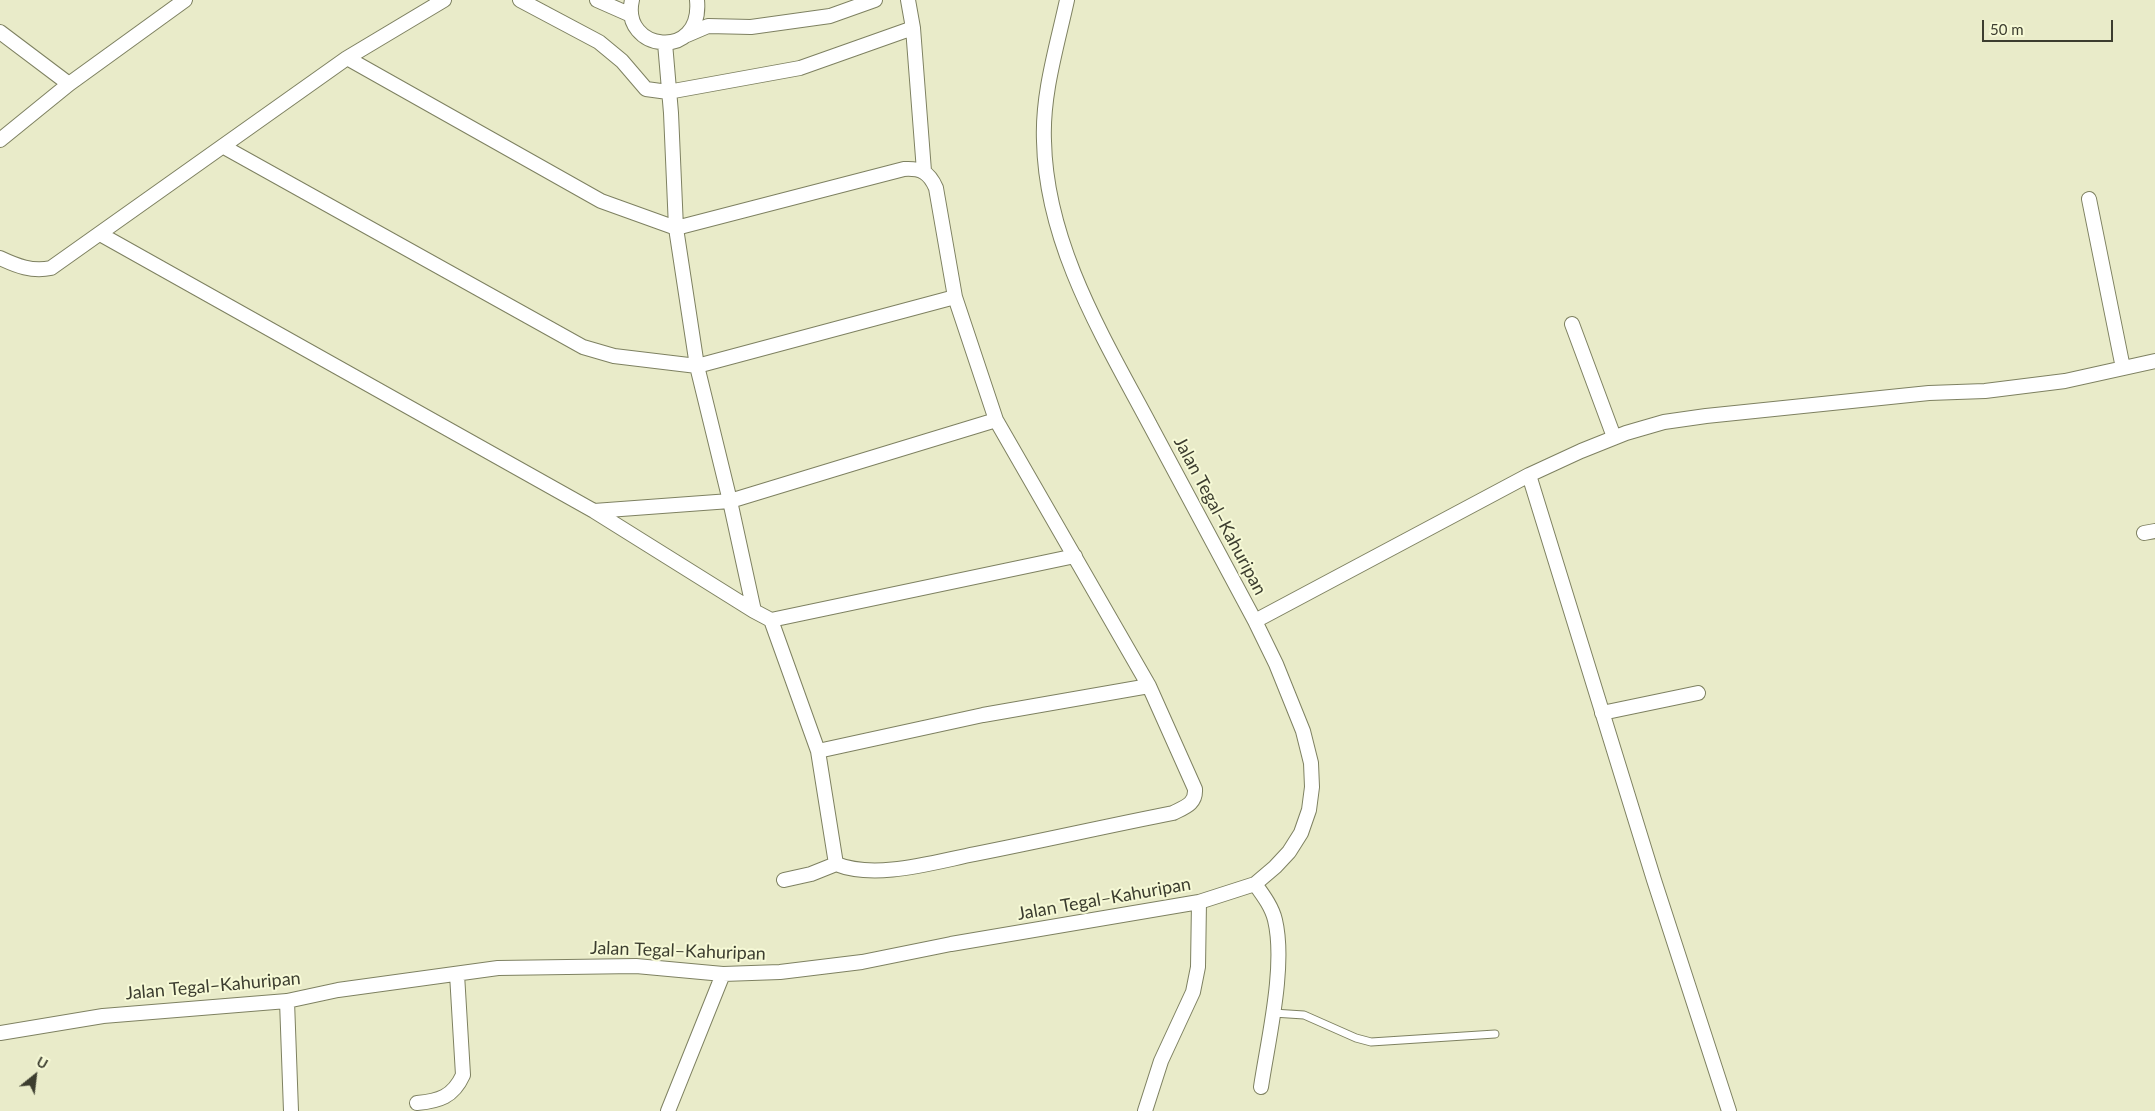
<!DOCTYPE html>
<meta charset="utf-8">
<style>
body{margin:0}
#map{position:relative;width:2155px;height:1111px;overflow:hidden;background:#e9ebc9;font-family:Lato,sans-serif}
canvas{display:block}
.north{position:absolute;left:10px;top:1051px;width:50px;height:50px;-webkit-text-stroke:4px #f6f9d6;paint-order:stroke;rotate:29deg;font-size:14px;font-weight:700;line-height:20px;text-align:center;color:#3c3d2f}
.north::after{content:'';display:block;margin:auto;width:18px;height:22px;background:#3c3d2f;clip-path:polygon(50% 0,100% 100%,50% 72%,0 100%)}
.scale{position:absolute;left:1982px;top:20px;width:131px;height:22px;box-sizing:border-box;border:2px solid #3c3d2f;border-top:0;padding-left:6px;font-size:15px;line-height:18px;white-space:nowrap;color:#3c3d2f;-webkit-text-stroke:4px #f6f9d6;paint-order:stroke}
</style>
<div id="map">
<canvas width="2155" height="1111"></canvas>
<div class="north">U</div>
<div class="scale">50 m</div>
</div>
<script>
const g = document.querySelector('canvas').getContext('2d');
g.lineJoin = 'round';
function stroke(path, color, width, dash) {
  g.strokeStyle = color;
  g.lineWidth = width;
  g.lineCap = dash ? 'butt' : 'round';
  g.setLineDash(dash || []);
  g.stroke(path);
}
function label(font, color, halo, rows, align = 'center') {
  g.font = font + ' Lato,sans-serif';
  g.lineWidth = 4;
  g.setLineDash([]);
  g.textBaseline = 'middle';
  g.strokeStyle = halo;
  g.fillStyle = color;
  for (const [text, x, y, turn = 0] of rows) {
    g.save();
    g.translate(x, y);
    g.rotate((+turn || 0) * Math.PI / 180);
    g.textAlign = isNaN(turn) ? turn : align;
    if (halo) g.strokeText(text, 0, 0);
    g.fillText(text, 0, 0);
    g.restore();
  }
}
const service = new Path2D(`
 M1273,1013l31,2 52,23 15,4 124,-8`);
const minor = new Path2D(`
 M520,0l79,42 23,19 24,28 22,3 132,-24 113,-40
 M597,0l34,15
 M632,0c-12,51 71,62 65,0
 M908,0l5,28 11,143
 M0,32l69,52
 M687,35l21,-9 43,1 79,-11 45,-16
 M347,58l254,143 75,27 228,-59c17,-1 25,3 32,19l19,109 41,123 153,266 46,103c1,15 -10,18 -22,24 -66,13 -132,28 -198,41 -41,8 -99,26 -139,10l-18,-113 -47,-131 -17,-9 -24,-110 -33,-135 -21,-138 -5,-115 -6,-70
 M0,140l69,-56 116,-84
 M224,147l359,200 31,9 83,10 258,-69
 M2089,199l34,169
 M100,234l494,277 160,100
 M0,258c17,8 32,14 51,10l296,-210 97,-58
 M1572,324l42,113
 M1529,475l125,405 75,231
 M594,511l136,-10 266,-81
 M2144,533l11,-2
 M771,620l304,-64
 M1255,621l274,-146 52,-24 45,-18 38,-11 42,-6 223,-23 56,-2 80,-10 90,-20
 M1602,713l96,-20
 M818,751l165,-36 166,-29
 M784,880l27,-6 25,-10
 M1255,884c8,11 17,23 20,36 11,46 -7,120 -14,167
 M287,1001l4,110
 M0,1033l103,-17 184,-15 51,-11 160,-22 138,-2 87,8 57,-2 82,-10 89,-18 248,-42 56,-18 20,-17 14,-15 12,-19 8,-23 3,-23 -1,-24 -8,-32 -27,-67 -21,-43c-35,-66 -70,-131 -105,-196 -47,-88 -104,-181 -106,-284 -2,-47 13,-95 23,-141
 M417,1103c22,-2 36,-6 46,-28l-6,-101
 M668,1111l55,-137
 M1145,1111l16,-50 32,-69 5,-25 1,-65`);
stroke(service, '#7e8161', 9);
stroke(minor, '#7e8161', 16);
stroke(service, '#fff', 7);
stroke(minor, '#fff', 14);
label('18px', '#3c3d2f', '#f6f9d6', [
 ["Jalan Tegal–Kahuripan",1220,516,62],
 ["Jalan Tegal–Kahuripan",1104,899,-10],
 ["Jalan Tegal–Kahuripan",678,951,2],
 ["Jalan Tegal–Kahuripan",213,986,-5]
]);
</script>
